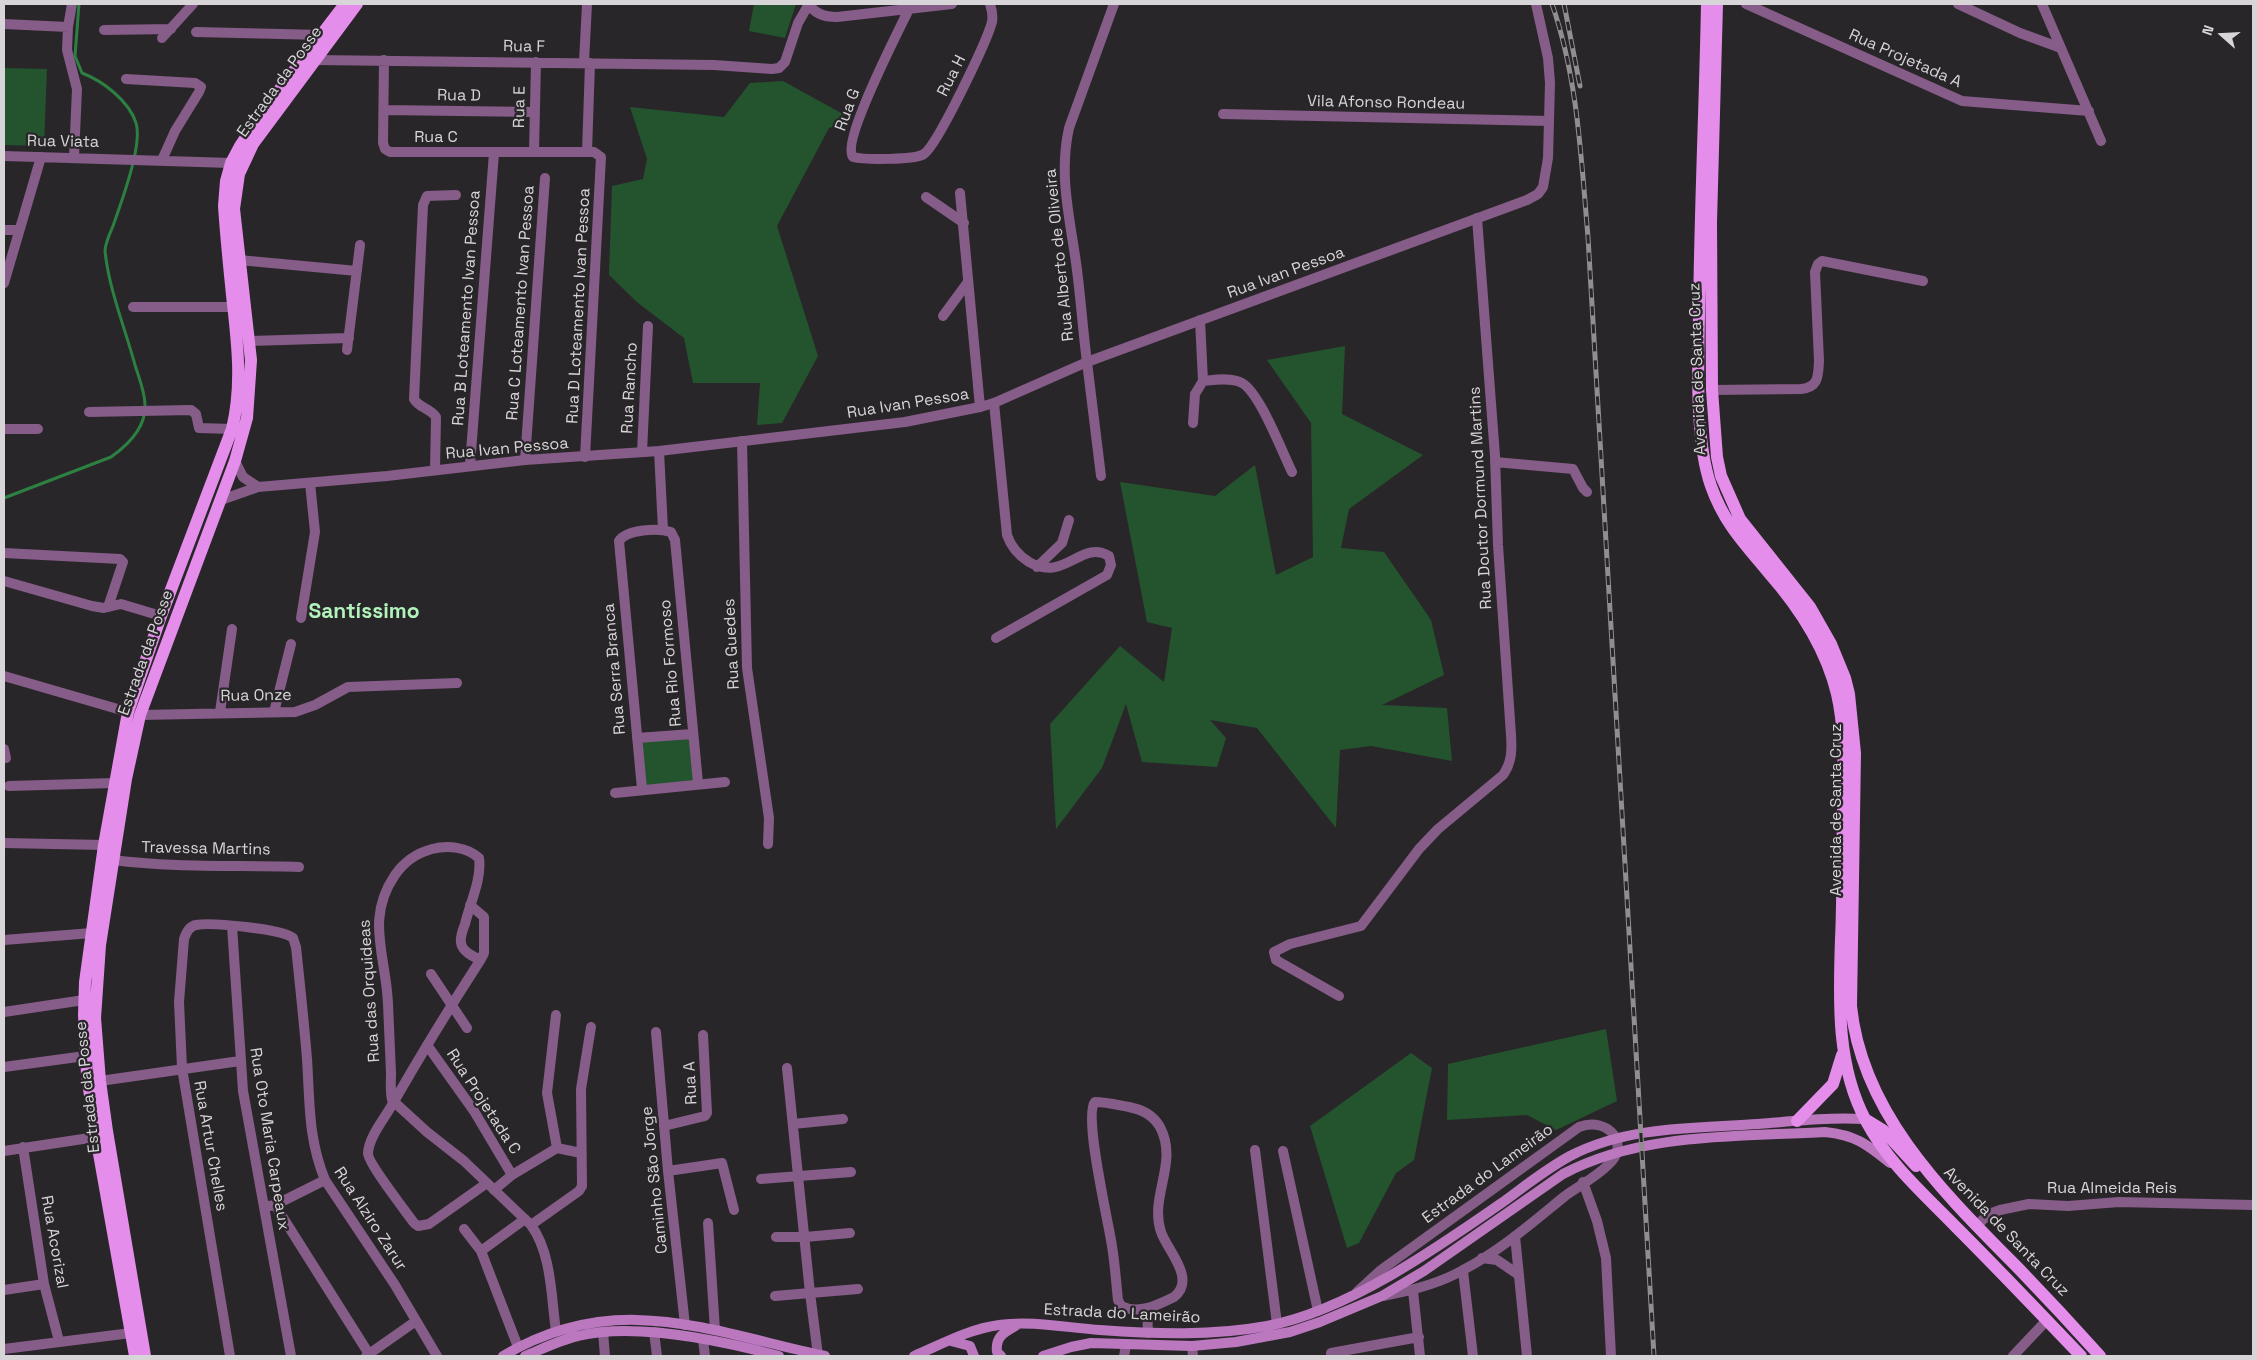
<!DOCTYPE html>
<meta charset="utf-8">
<style>
body{margin:0}
#map{position:relative;width:2257px;height:1360px;overflow:hidden;background:#292629;font-family:"Space Grotesk",sans-serif}
canvas{display:block}
.frame{position:absolute;inset:0;border:5px solid #d7d5d7;pointer-events:none}
.north{position:absolute;left:2197px;top:10px;width:50px;height:50px;-webkit-text-stroke:4px #292629;paint-order:stroke;rotate:289deg;font-size:14px;font-weight:700;line-height:20px;text-align:center;color:#d7d5d7}
.north::after{content:'';display:block;margin:auto;width:18px;height:22px;background:#d7d5d7;clip-path:polygon(50% 0,100% 100%,50% 72%,0 100%)}
</style>
<div id="map">
<canvas width="2257" height="1360"></canvas>
<div class="frame"></div>
<div class="north">N</div>
</div>
<script>
const g = document.querySelector('canvas').getContext('2d');
g.lineJoin = 'round';
function fill(path, color) {
  g.fillStyle = color;
  g.fill(path, 'evenodd');
}
function stroke(path, color, width, dash) {
  g.strokeStyle = color;
  g.lineWidth = width;
  g.lineCap = dash ? 'butt' : 'round';
  g.setLineDash(dash || []);
  g.stroke(path);
}
function label(font, color, halo, rows, align = 'center') {
  g.font = font + ' "Space Grotesk",sans-serif';
  g.lineWidth = 4.5;
  g.setLineDash([]);
  g.textBaseline = 'middle';
  g.strokeStyle = halo;
  g.fillStyle = color;
  for (const [text, x, y, turn = 0] of rows) {
    g.save();
    g.translate(x, y);
    g.rotate((+turn || 0) * Math.PI / 180);
    g.textAlign = isNaN(turn) ? turn : align;
    if (halo) g.strokeText(text, 0, 0);
    g.fillText(text, 0, 0);
    g.restore();
  }
}
fill(new Path2D(`
 M754,4h42l-11,34 -36,-7z
 M4,68l43,1 -3,77 -40,-1z
 M783,81l60,33 -1,10 -13,4 -52,98 41,130 -36,67 -25,2 3,-42h-67l-9,-45 -46,-35 -29,-28 3,-89 31,-7 4,-20 -17,-52 94,10 26,-34z
 M1345,346l-3,68 81,41 -74,54 -8,39 43,4 47,68 13,55 -62,30 65,3 5,53 -81,-15 -31,4 -4,78 -79,-100 -47,-8 16,18 -9,29 -75,-5 -16,-58 -24,64 -46,61 -6,-105 70,-78 44,36 8,-54 -25,-6 -27,-140 95,14 40,-31 21,110 37,-18 -2,-134 -44,-63z
 M692,734l6,49 -56,6 -5,-51z
 M1606,1029l11,72 -61,29 -29,-15 -80,5 1,-56z
 M1411,1053l21,15 -18,92 -18,13 -37,70 -12,5 -37,-122z`), '#23542e');
stroke(new Path2D(`
 M4,498l107,-41c17,-12 35,-29 34,-52 0,-13 -6,-27 -10,-40 -10,-37 -26,-75 -30,-114 0,-7 5,-18 8,-25 8,-23 30,-81 23,-103 -7,-22 -33,-42 -54,-50l-7,-17 4,-52`), '#2c8142', 3);
stroke(new Path2D(`
 M72,4l-4,23 -1,23 10,39 -3,68
 M809,4c6,11 17,13 28,13l115,-13
 M1746,4l216,97 127,10
 M1958,4l62,29 41,15
 M2042,4l59,137
 M909,9c-10,21 -68,133 -56,148 12,3 62,3 71,-3 14,-10 63,-113 68,-132 1,-6 0,-12 -2,-18
 M4,24l64,3
 M104,30l67,-1
 M196,32l127,3
 M162,38l31,-34
 M316,60l398,5 58,4 7,-1 6,-6 13,-39 11,-19
 M384,60l-1,83 2,6 5,3h204l7,5 -16,300
 M584,62l3,-58
 M126,79l69,4 6,4 -2,5 -24,39 -13,29
 M384,110l150,2
 M1223,114l326,7
 M534,152l2,-90
 M587,152l3,-89
 M4,156l227,7
 M960,193l20,214
 M926,197l38,26
 M4,230h15
 M239,260l118,11
 M4,283l37,-126
 M133,307h100
 M943,316l25,-34
 M1200,320l3,61
 M250,341l99,-3
 M347,350l13,-105
 M1087,362l14,114
 M1712,390l89,-1c18,-2 17,-13 18,-28l-4,-89 3,-8 4,-3 101,20
 M994,403l13,132c4,12 11,20 22,27 36,21 52,-23 80,-6l2,9 -4,10 -111,63
 M89,412l102,-2 5,4 3,14 33,1
 M1193,423l2,-29 8,-13c11,-1 29,-4 39,2 18,10 40,69 50,89
 M4,429h34
 M742,441l5,227 22,150 -1,26
 M659,451l4,79
 M642,452l6,-126
 M525,460l20,-282
 M1495,462l78,7 10,19 4,4
 M470,465l24,-312
 M435,470l1,-53c-6,-9 -17,-9 -22,-18l9,-194 4,-9 29,-1
 M4,553l116,6 3,3 -15,45
 M1037,567l25,-24 7,-23
 M4,581l88,25 12,2 17,-4 40,12
 M301,618l14,-86 -5,-49
 M4,676l124,36
 M220,712l12,-83
 M274,712l17,-68
 M140,715l155,-3 20,-7 33,-18 109,-4
 M637,738l55,-4
 M4,749l2,9
 M9,786l105,-3
 M642,789l-23,-248c8,-12 39,-13 52,-9l4,8 23,243
 M615,793l110,-11
 M4,843l100,2
 M113,860c62,8 124,5 186,7
 M470,905l14,12v36l-3,6c-7,-1 -19,-8 -20,-16 -1,-6 2,-14 4,-19 5,-21 17,-45 14,-66 -12,-11 -31,-13 -47,-9 -15,4 -28,13 -37,26 -30,44 -9,80 -7,129 1,23 2,46 3,69 0,9 -1,18 1,27l35,32 37,29 67,64c21,29 20,72 25,106
 M232,926l11,165 48,265
 M4,940l88,-7
 M481,959c-31,48 -61,97 -89,146 -8,14 -23,32 -24,48 -1,9 39,60 46,70l4,3 11,-2 58,-41
 M431,974l36,54
 M1339,996l-63,-36 -2,-8 16,-8 71,-18 58,-77 19,-20 65,-54c9,-13 9,-25 8,-40l-13,-190 -3,-89 -18,-238
 M4,1012l80,-12
 M556,1015l-9,78 10,55
 M656,1032l12,139 17,154
 M427,1045l47,66 38,64
 M4,1067l81,-11
 M787,1068l23,225 8,62
 M100,1081l140,-20
 M1095,1102c11,0 23,3 34,5 14,3 24,8 31,20 19,36 -11,69 1,105 6,18 36,47 13,65 -16,8 -36,18 -53,9l-3,-6c-2,-18 -3,-36 -6,-54 -3,-22 -29,-131 -17,-144z
 M793,1124l50,-5
 M664,1126l41,-10 2,-3 -4,-78
 M23,1147l21,137 15,57
 M1255,1150l22,174
 M4,1151l92,-14
 M1283,1151l35,160
 M668,1171l54,-8 12,47
 M761,1179l90,-7
 M1583,1182l14,39 9,37 5,98
 M494,1190l18,-15 45,-27 24,5
 M275,1205l94,149
 M269,1206l6,-1 50,-25
 M708,1223l7,107
 M531,1225l48,-34 3,-5 -1,-97 10,-62
 M1976,1226l13,-12 11,-4 29,-6 39,2 51,-4 134,3
 M464,1229l17,22 37,96
 M1515,1236l12,120
 M776,1237h29l45,-4
 M481,1251l44,-32
 M1482,1258l15,2 22,15
 M1463,1271l10,85
 M4,1290l40,-6
 M1413,1291l7,65
 M1357,1292l24,-22 198,-143c30,-11 52,18 29,38 -12,12 -29,21 -43,31 -32,26 -65,55 -102,74 -24,14 -53,21 -80,26
 M775,1296l83,-7
 M1147,1309l1,24
 M603,1332l2,24
 M654,1332l3,24
 M703,1340l2,16
 M1192,1346l1,10
 M4,1349l127,-16
 M1331,1353l88,-16
 M230,1356l-48,-288 -3,-66 5,-63c2,-6 5,-13 12,-14 15,-3 87,4 97,13l3,9c4,38 8,75 11,112 3,45 1,79 18,121l70,105 42,71
 M366,1356l50,-35
 M1124,1356l2,-11
 M2013,1356l34,-36`), '#865c88', 10);
stroke(new Path2D(`
 M1087,362c-4,-30 -6,-61 -10,-92 -6,-48 -19,-93 -8,-142l45,-124
 M235,461l8,16 15,10
 M221,500l37,-13 129,-11 138,-16 134,-9 246,-29 75,-15 14,-4 93,-41 440,-162 11,-6 5,-7 5,-29 2,-75 -2,-25 -12,-54`), '#865c88', 10);
stroke(new Path2D(`
 M951,1341l19,5 4,10
 M503,1356c113,-67 205,-25 322,0
 M525,1356c17,-7 35,-16 53,-20 57,-14 145,5 201,20
 M914,1356c28,-12 55,-27 85,-31 31,-5 70,3 101,5 56,4 112,6 167,-4 80,-15 170,-78 236,-124 22,-16 43,-33 67,-46 57,-30 126,-28 188,-32 35,-3 71,-7 106,-5
 M1001,1356l-4,-4c-2,-16 8,-20 20,-27
 M1043,1356l28,-9 20,-4 101,3 44,-4 54,-10 30,-10 62,-26 42,-25 139,-97c79,-42 175,-37 262,-42 30,3 42,12 65,31`), '#bb78bf', 10);
stroke(new Path2D(`
 M1707,4c-2,104 -7,208 -8,312 -1,49 -4,125 12,170 13,37 33,57 57,86 31,35 58,76 69,122 9,39 6,79 6,118 -1,43 0,85 -2,127 -2,61 -5,126 25,182 22,42 58,73 91,107 42,42 83,85 124,128
 M1717,4l-6,218 1,168 5,67 4,19 19,43 70,88 21,37 14,34 4,16 6,59 -4,253c11,109 95,189 169,264 27,28 54,57 80,86
 M1865,1119l18,11 33,36
 M1797,1121l36,-37 9,-29
 M135,1356l-39,-219 -9,-62 -3,-60 1,-33 19,-137 24,-133 33,-96 71,-187c11,-45 5,-89 0,-134 -3,-30 -6,-59 -8,-89l2,-25 5,-18 9,-17 24,-36 81,-106
 M145,1356l-38,-225 -7,-50 -5,-63 5,-73 26,-166 14,-64 95,-254 12,-43 4,-58 -17,-151 5,-35 14,-30 104,-140`), '#e58dea', 12);
const rail = new Path2D(`
 M1552,4c26,75 29,154 36,233l66,1119
 M1564,4l16,82`);
stroke(rail, '#908e90', 5);
stroke(rail, '#292629', 3, [9]);
label('16px', '#d7d5d7', '#292629', [
 ["Rua F",524,47,1],
 ["Rua Projetada A",1905,59,24],
 ["Rua H",952,76,-63],
 ["Estrada da Posse",280,82,-54],
 ["Rua D",459,96,1],
 ["Vila Afonso Rondeau",1386,103,1],
 ["Rua E",520,107,-89],
 ["Rua G",848,110,-70],
 ["Rua C",436,138],
 ["Rua Viata",63,142,1],
 ["Rua Alberto de Oliveira",1060,255,-96],
 ["Rua Ivan Pessoa",1286,273,-20],
 ["Rua C Loteamento Ivan Pessoa",521,303,-86],
 ["Rua D Loteamento Ivan Pessoa",579,306,-87],
 ["Rua B Loteamento Ivan Pessoa",467,308,-86],
 ["Avenida de Santa Cruz",1698,369,-92],
 ["Rua Rancho",630,388,-87],
 ["Rua Ivan Pessoa",908,404,-9],
 ["Rua Ivan Pessoa",507,449,-5],
 ["Rua Doutor Dormund Martins",1481,498,-93],
 ["Rua Guedes",732,644,-93],
 ["Estrada da Posse",146,653,-70],
 ["Rua Rio Formoso",671,663,-95],
 ["Rua Serra Branca",615,669,-95],
 ["Rua Onze",256,696,-1],
 ["Avenida de Santa Cruz",1837,810,-90],
 ["Travessa Martins",206,849,1],
 ["Rua das Orquideas",370,991,-94],
 ["Rua A",691,1083,-93],
 ["Estrada da Posse",88,1087,-96],
 ["Rua Projetada C",483,1102,57],
 ["Rua Oto Maria Carpeaux",269,1139,81],
 ["Rua Artur Chelles",210,1146,80],
 ["Estrada do Lameirão",1488,1174,-36],
 ["Caminho São Jorge",655,1180,-96],
 ["Rua Almeida Reis",2112,1189],
 ["Rua Alziro Zarur",370,1219,57],
 ["Avenida de Santa Cruz",2006,1232,46],
 ["Rua Acorizal",54,1242,80],
 ["Estrada do Lameirão",1122,1314,3]
]);
label('bold 21px', '#b1f3bb', '#292629', [
 ["Santíssimo",364,612]
]);
</script>
